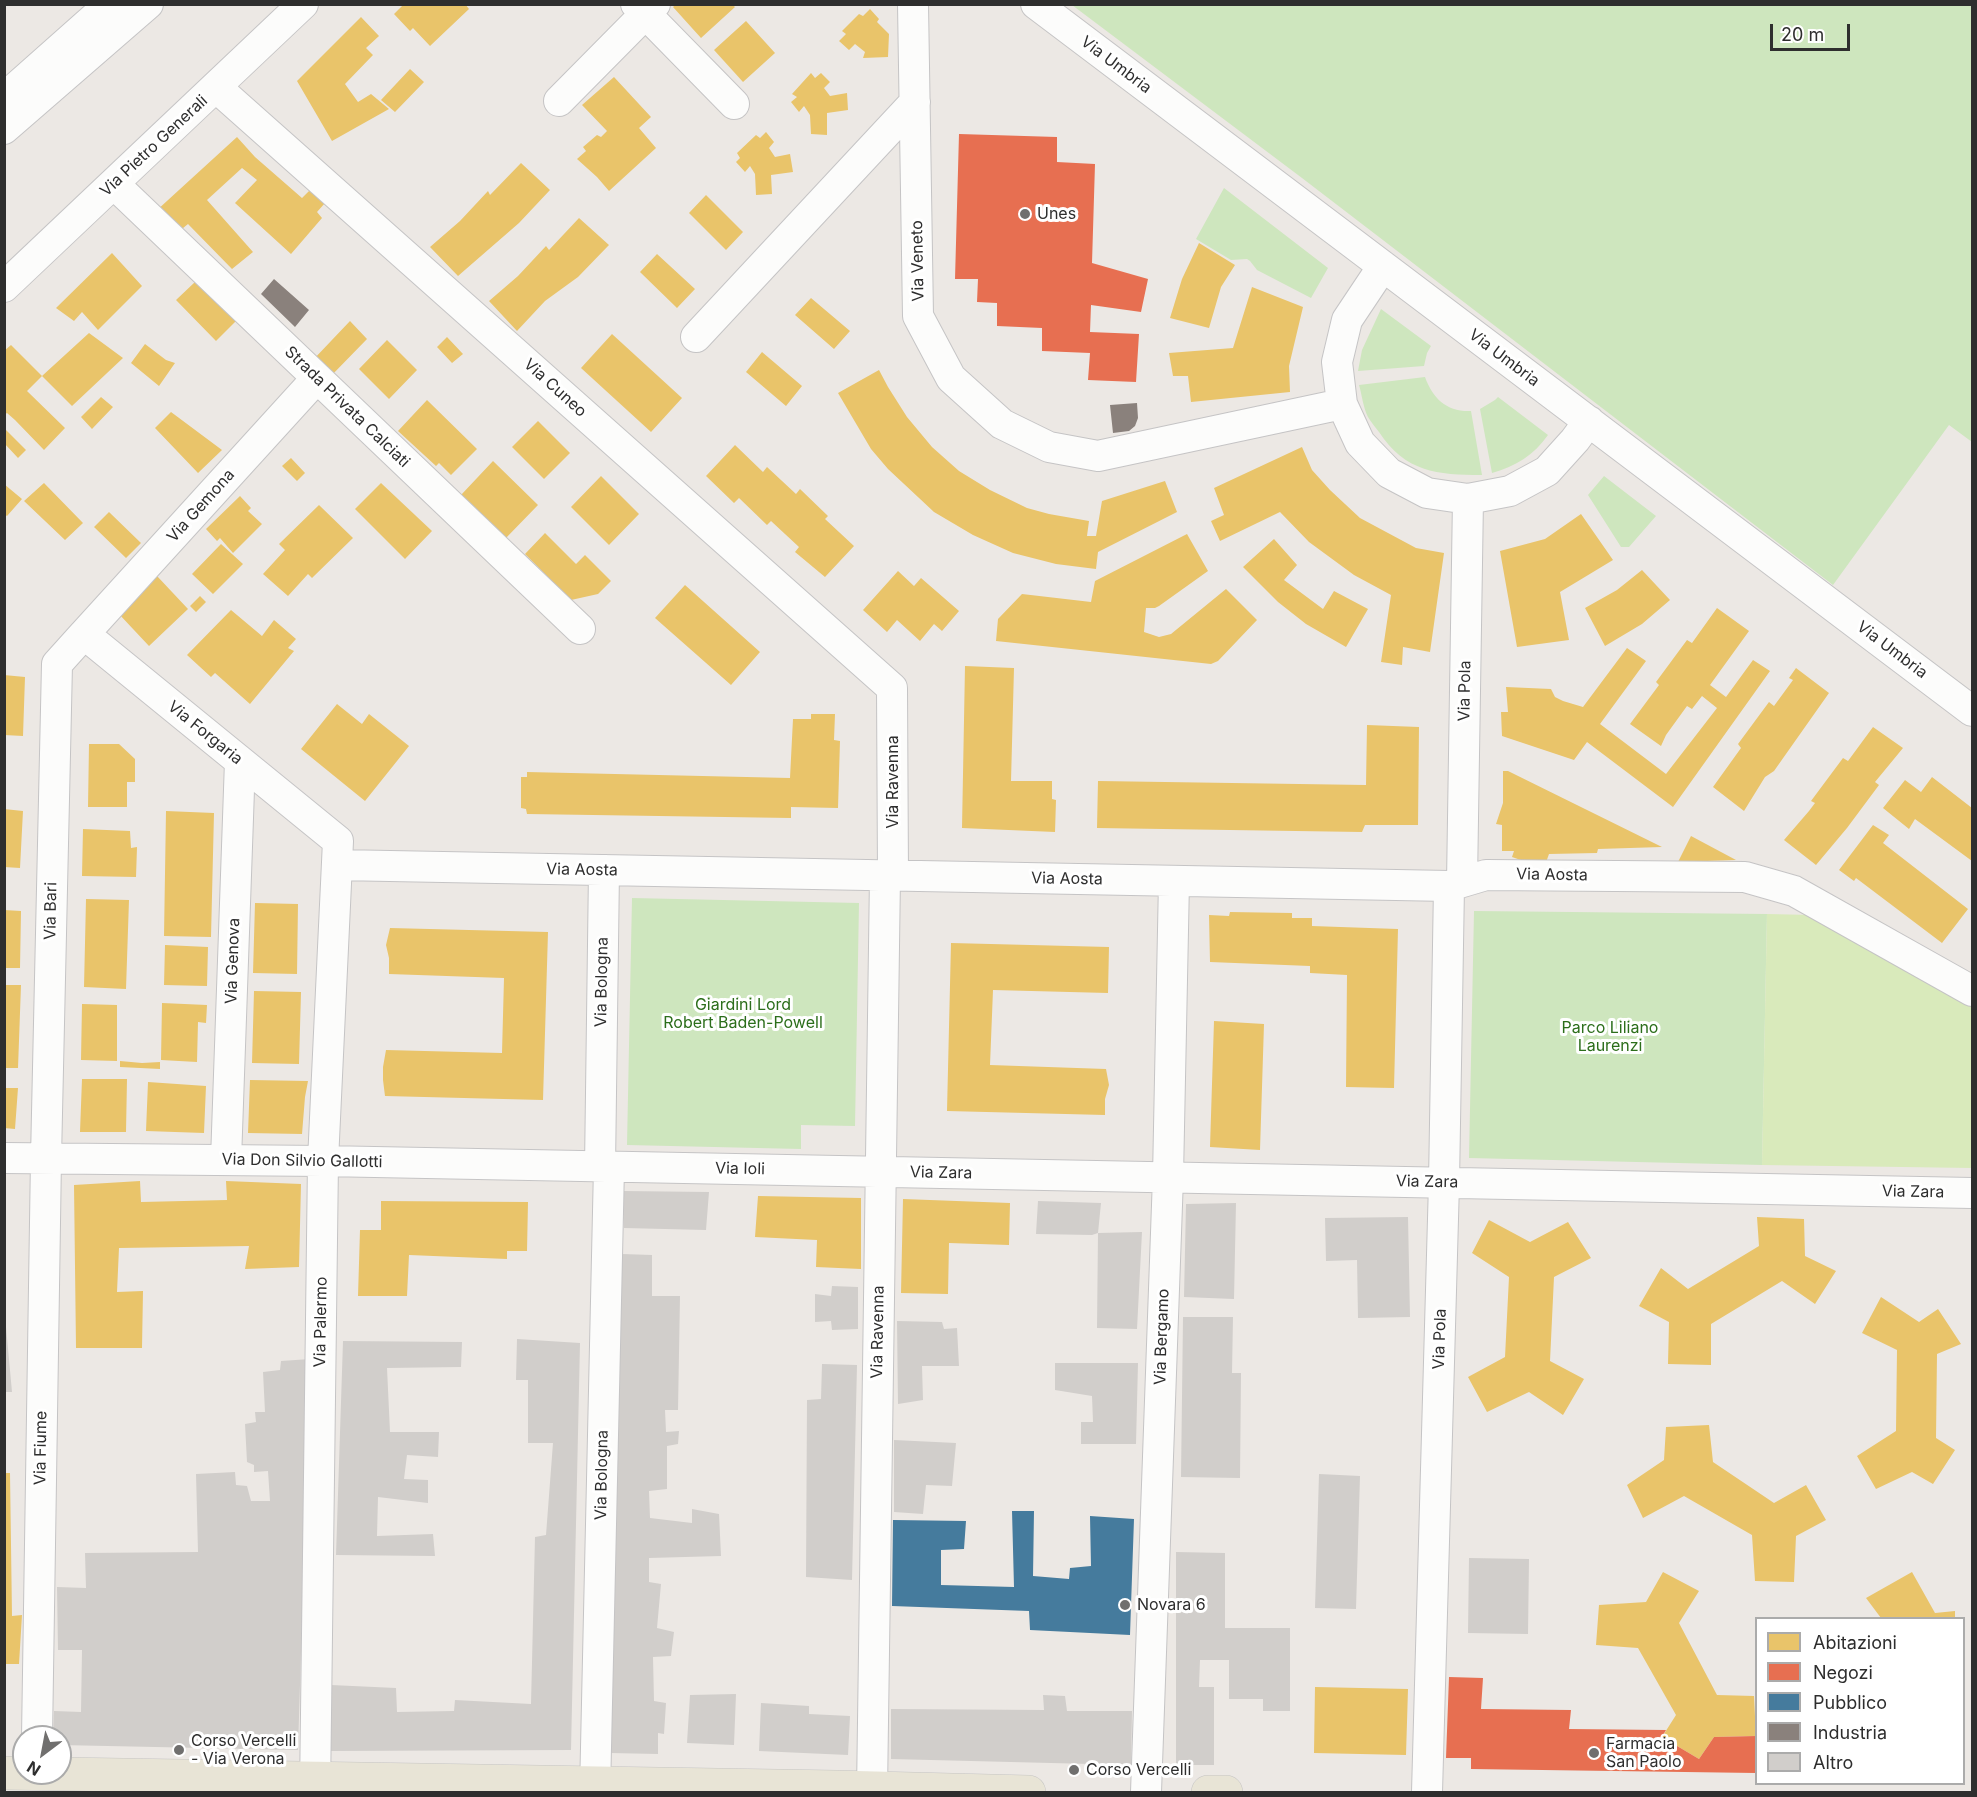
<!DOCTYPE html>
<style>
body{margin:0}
#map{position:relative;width:1977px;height:1797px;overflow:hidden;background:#ece8e4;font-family:Inter,sans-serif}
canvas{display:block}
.frame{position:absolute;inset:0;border:6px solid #2e2e2e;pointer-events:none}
.legend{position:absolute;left:1755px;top:1617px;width:210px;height:168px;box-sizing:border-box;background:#fff;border:2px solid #ababab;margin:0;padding:8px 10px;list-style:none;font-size:18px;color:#2e2e2e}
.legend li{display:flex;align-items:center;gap:12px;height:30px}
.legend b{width:30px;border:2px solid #ababab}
.north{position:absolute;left:12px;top:1725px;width:60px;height:60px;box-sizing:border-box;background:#fff;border:2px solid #ababab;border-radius:50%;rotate:212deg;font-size:16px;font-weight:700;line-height:24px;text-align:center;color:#2e2e2e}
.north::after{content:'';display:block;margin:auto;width:21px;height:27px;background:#706f6e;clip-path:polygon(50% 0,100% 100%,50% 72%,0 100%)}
.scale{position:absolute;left:1770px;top:24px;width:80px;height:27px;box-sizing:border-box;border:3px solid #2e2e2e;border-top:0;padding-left:8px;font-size:18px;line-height:21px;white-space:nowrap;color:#2e2e2e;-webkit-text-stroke:4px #fff;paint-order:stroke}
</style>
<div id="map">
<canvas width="1977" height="1797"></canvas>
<div class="frame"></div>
<ul class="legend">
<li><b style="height:16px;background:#e9c46a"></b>Abitazioni</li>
<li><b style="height:16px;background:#e76f51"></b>Negozi</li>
<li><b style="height:16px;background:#457b9d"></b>Pubblico</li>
<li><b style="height:16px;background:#8a817c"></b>Industria</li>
<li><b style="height:16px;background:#d1cecb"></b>Altro</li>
</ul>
<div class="north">N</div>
<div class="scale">20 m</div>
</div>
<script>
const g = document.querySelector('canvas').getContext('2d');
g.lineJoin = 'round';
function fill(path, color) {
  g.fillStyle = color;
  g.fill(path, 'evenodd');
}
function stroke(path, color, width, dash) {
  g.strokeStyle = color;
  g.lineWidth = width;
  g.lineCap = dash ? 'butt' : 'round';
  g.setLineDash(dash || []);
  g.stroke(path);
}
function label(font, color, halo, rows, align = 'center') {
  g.font = font + ' Inter,sans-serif';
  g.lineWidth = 6;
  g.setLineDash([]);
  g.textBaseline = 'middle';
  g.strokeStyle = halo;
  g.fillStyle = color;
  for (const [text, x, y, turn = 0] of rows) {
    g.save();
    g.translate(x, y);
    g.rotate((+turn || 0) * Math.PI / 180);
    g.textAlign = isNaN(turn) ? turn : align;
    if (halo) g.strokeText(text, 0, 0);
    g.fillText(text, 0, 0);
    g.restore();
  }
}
fill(new Path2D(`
 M1072,5h900v437l-23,-17 -116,160 -531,-407z
 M1224,188l104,80 -17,30 -54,-28 -7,-9 -3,-2 -16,1 -35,-21z
 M1381,309l50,37 -4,7 -3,13 -66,5 4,-21z
 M1425,377c8,22 22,35 46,34l11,64c-45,0 -77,-3 -103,-43 -4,-5 -8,-10 -11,-15 -5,-10 -6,-22 -9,-32z
 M1498,397l50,38c-14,20 -32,31 -56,38l-12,-64 15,-9z
 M1604,476l52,40 -27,31h-8l-33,-52z
 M632,898l227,5 -4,223 -54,-1v24l-174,-4z
 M1474,911l293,3 -5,251 -293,-7z`), '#cee6be');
fill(new Path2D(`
 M1767,914l45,1 160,90v163l-210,-3z`), '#d9eabb');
fill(new Path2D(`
 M404,4h61l4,5 -39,37 -17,-18 -3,3 -16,-17z
 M676,4h56l3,3 -34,31 -28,-31z
 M870,9l9,10 -2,3 12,12 -1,23 -25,1 2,-6 -10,-8 -6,6 -10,-9 7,-7 -4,-3 17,-17 4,2z
 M361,17l18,19 -13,12 7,7 -28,29 13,18 13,-8 18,15 -57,32 -35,-60z
 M746,21l29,32 -32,29 -29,-32z
 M410,69l14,13 -29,30 -14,-12z
 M811,73l4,5 6,-5 9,9 -6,6 6,8 17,-3 1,17 -21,3v22l-16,-1 -1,-19 -6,-9 -5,6 -8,-10 6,-5 -5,-3z
 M614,77l37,40 -12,11 17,20 -47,43 -12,-14 -20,-18 9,-8 -3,-4 14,-12 4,2 6,-6 -25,-26z
 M766,132l8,10 -5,6 6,9 15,-3 3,18 -22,3 1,19 -16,1 -1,-21 -5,-8 -5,6 -9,-10 4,-4 -3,-5 19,-18 4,3z
 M237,137l18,20 47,41 9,-9 14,14 -8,9 5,6 -31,36 -56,-51 22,-23 -15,-12 -35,32 46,52 -21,17 -44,-45 -11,9 -21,-22z
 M521,163l29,27 -31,33 -61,53 -28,-29 30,-26 28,-30 2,4z
 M706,195l37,37 -17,18 -37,-37z
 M579,218l30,27 -31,32 -33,24 -28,30 -28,-30 29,-25 28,-30 3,4z
 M1199,243l36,22 -14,22 -12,41 -39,-10 12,-39z
 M112,253l30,33 -44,44 -16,-18 -8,9 -18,-13z
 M657,254l38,35 -18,19 -37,-36z
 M195,282l41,39 -20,20 -40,-41z
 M1252,287l51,20 -14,59 1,26 -99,10 -3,-26h-15l-4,-23 64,-5z
 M811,298l39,33 -16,18 -39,-34z
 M350,321l17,18 -37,38 -18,-16z
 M89,333l34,25 -51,48 -30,-30z
 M612,334l70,64 -31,34 -70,-64z
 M447,337l16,17 -11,9 -15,-16z
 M387,340l30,30 -28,29 -30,-30z
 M145,344l21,16 9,3 -16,23 -28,-23z
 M11,345l31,31 -15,15 38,37 -21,22 -29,-30 -8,-7 -3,2v-64z
 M762,352l40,34 -16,20 -40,-34z
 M879,370l9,17 19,30 25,30 27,24 31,19 37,18 22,6 40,7 -2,15h9l6,-35 63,-20 12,31 -79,40 -2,17 -40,-5 -43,-11 -40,-18 -39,-23 -46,-43 -17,-20 -33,-56z
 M101,397l12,10 -21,22 -11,-12z
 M427,400l50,49 -26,26 -12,-12 -3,3 -38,-35z
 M171,412l51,38 -24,23 -43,-45z
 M538,421l32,32 -26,26 -32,-32z
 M4,428l22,22 -8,8 -14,-15z
 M735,445l28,27 4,-5 29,27 4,-5 28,27 -3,3 29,27 -29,31 -30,-25 4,-5 -28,-26 -4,4 -28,-27 -5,5 -28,-27z
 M1302,447l10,23 18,20 30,28 56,30 28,5 -14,99 -27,-5 -1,18 -21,-3 10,-67 -37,-20 -45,-33 -29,-30 -60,29 -9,-20 13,-6 -10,-27z
 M291,458l14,15 -8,8 -15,-15z
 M493,461l45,44 -33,34 -44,-44z
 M601,476l38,38 -30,31 -38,-38z
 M44,483l39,40 -18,17 -41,-39z
 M381,483l51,48 -27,28 -50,-50z
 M4,484l18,15 -15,17 -3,-2z
 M240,496l11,12 -3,3 14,13 -29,29 -13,-15 -3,3 -11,-12z
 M319,505l34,33 -41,40 -4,-4 -20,22 -25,-22 22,-24 -6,-6z
 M109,512l32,31 -15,15 -32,-31z
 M1581,514l32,46 -53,32 9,48 -52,7 -17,-96 45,-12z
 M545,533l31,31 9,-9 26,26 -13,13 -27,6 -46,-46z
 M1187,534l21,37 -49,35 -4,2h-9l-2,24 15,5 12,-3 55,-45 31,31 -39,41 -7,3 -215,-23 2,-22 24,-25 69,8 4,-21z
 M1274,539l23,26 -13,15 39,29 11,-18 34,18 -22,38 -40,-23 -28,-22 -35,-35z
 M221,544l22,20 -30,30 -21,-20z
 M1642,570l28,30 -28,24 -37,22 -20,-38 32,-18z
 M898,571l16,15 7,-8 38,33 -17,20 -8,-7 -14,17 -23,-21 -10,12 -24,-22z
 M157,576l31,33 -39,37 -31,-33z
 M685,585l75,67 -29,33 -76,-67z
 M200,596l6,6 -10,10 -6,-6z
 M1717,608l32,23 -39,54 16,12 27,-37 17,11 -97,136 -86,-65 -13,18 -72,-24 -1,-24h7l-2,-25 45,2 4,8 8,4 20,6 44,-59 19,13 -46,63 66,50 51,-66 -15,-12 -10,13 -5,-3 -21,29 -5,11 -31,-22 29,-39 -3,-3 31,-42 5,3z
 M231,610l31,26 12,-16 22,19 -8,9 6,3 -44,53 -35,-31 -4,4 -24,-22z
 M965,666l49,2 -3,113h41v18l4,1 -1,32 -93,-4z
 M1796,668l33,25 -55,78 -9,6 -21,34 -31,-24 28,-39 -3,-4 31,-42 5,4 19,-26 -4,-2z
 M4,675l21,2 -2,59 -19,-1z
 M337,704l25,20 7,-10 40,32 -44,55 -64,-52z
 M811,714h24l-1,26 6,1 -2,67 -47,-1v11l-264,-4 -1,-5 -5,-1v-31h6v-5l263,6 3,-59h18z
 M1367,725l52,2 -1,98h-53l-3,7 -265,-4 1,-47 268,4z
 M1873,727l30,21 -28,34 4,3 -32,43 -31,37 -32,-25 25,-29 6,-8 -4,-2 32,-43 5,3z
 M89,744h30l16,15v23h-8v25h-39z
 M1503,771h5l154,76 -64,2 -1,4 -48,1 -5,14 -32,-11 2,-6h-12v-26l-6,-1 7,-21z
 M1932,777l40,31v53l-57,-42 -6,10 -26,-21 22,-28 16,12z
 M4,809l19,2 -3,57 -16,-1z
 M166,811l48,2 -3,124 -47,-1z
 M1873,825l16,10 -6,8 85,66 -26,34 -86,-65 -2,3 -15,-11z
 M83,829l47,2 1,17 6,-1 -1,30 -54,-1z
 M1691,836l45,24 -58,2z
 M86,899l43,1 -3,89 -42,-2z
 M255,903l43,1 -1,70 -44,-1z
 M4,910l17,1 -1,57h-16z
 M1230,912l62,1v5h20v8l86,3 -4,159 -48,-1 1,-112 -37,-2v-7l-100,-4 -1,-47 20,1z
 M390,928l158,4 -5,168 -158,-4 -2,-16v-13l3,-17 116,3 2,-75 -115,-4v-16l-3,-13z
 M951,943l158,4 -1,46 -115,-3 -3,75 116,4 3,16 -4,14v16l-158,-4z
 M165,945l43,2 -1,39 -43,-1z
 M4,985h17l-3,83h-14z
 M254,991l47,1 -2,72 -47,-1z
 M162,1003l45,2 -1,18 -8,-1 -1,40 -36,-2z
 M82,1004l35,1v56l-36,-1z
 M1214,1021l50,3 -4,126 -50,-3z
 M120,1061l22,2 18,-1v7l-40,-2z
 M82,1079h45l-1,53h-46z
 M250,1080l58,1 -3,16 -3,37 -54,-1z
 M148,1082l58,4 -2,47 -58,-2z
 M4,1088h14l-3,41 -11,-1z
 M140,1181l1,21 86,-2 -1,-19 75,3 -2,83 -54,2 4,-23 -130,2 -2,44 26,-1 -1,57h-66l-2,-163z
 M758,1196l103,2v71l-45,-2 1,-27 -62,-3z
 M903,1199l107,4 -1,42 -60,-2 -1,51 -47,-1z
 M381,1201l147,1 -1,49h-20v8l-98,-4 -2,41h-49l2,-66h21z
 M1757,1217l47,2 1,37 31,15 -21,33 -33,-23 -71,43v41l-43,-1 1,-42 -30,-16 22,-38 27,21 71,-43z
 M1489,1220l41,22 38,-20 23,36 -37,19 -4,84 34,18 -21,36 -34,-23 -42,20 -19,-35 37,-20 4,-80 -37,-24z
 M1881,1297l38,25 19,-13 23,35 -24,10 -1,84 19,12 -22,34 -21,-12 -36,17 -19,-33 39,-25 1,-81 -35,-17z
 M1709,1425l4,37 61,41 32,-18 20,35 -30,16 -2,46 -39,-1 -3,-46 -68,-39 -41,22 -16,-33 37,-25 2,-33z
 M4,1473h6l2,143 10,-1 -3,49h-15z
 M1663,1572l36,19 -20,32 38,72 37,1 2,40 -42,1 -15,22 -37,-22 14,-22 -38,-67 -42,-3 3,-40 47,-3z
 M1912,1572l23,41 20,-2v7h-74l-15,-20z
 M1315,1687l93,2 -2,66 -92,-2z`), '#e9c46a');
fill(new Path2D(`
 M959,134l98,3v25l38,2 -3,99 56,16 -7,33 -50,-7 -1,27 49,2 -3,48 -48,-2 2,-27 -48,-2v-23l-45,-2v-23l-20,-1 1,-23h-23z
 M1449,1677l34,1 -2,31 90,1 -2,19 97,1 -4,7 37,22 15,-22 42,-1v37l-285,-4v-11h-25z`), '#e76f51');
fill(new Path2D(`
 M1012,1511h22l-1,65 36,3 1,-11 21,-2 -1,-50 44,3 -4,116 -100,-5 -1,-19 -137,-5 1,-86 73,1 -2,28 -23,1v35l73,2z`), '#457b9d');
fill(new Path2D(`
 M274,279l35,31 -14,17 -34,-33z
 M1137,403l1,15 -3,8 -6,5 -16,2 -3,-28z`), '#8a817c');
fill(new Path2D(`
 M623,1191l86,1 -3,38 -82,-2z
 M1038,1201l63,2 -3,30 -6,2 -56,-1z
 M1236,1203l-2,96 -50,-2 2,-93z
 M1408,1217l2,100 -52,1 -1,-58 -31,1 -1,-43z
 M1142,1232l-5,97 -40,-1 1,-95z
 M622,1254l30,1v41h28l-2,114h-13l1,22 13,-1 -1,13 -11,2v43l-18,2 1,27 42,5v-14l27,5 2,42 -72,2v24l12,2 -4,44 17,4 -3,24 -18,1 1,44 12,2 -2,31 -6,-1v21l-48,-1z
 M832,1286l26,1v42l-26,1 -1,-9 -16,1v-28l16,2z
 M1183,1317h50l-1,56h9l-1,105 -59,-1z
 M897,1321l45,1 2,7 13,-1 2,38h-37l1,34 -25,4z
 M4,1327h2l6,65h-8z
 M517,1339l63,4 -9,407 -242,1 2,-66 65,3 1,24 57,-1 1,-11 76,4 4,-167 11,-2 7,-92h-25v-63h-12z
 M343,1341l119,1 -1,25 -74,1 3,64h49l-1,25 -31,-2 -3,24 24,1v23l-50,-6 -1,39 56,-2 2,22 -99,-1z
 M310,1359l-12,391 -238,-5v-8h-7l1,-26 27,1 1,-62h-24l-1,-63 29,1 -1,-35 113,-1 -2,-78 39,-2 1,13 11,1 4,15h19l-2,-30 -14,1v-7l-7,-3 -2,-38 11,-2 -1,-10h10l-2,-40 17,-2 1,-9z
 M1055,1363h83l-2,81h-55v-22h12l-1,-26 -37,-6z
 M822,1364l35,1 -5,215 -46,-3 1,-177 14,-1z
 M894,1440l62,3 -4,43 -26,-1 -3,29 -29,-2z
 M1319,1474l41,2 -4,133 -41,-1z
 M1176,1552l49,1v75h65v83h-27v-12h-34v-39h-29l-1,27h15v78h-38z
 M1469,1558l60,1 -1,75 -60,-1z
 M736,1694l-2,51 -47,-2 3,-48z
 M1043,1695l22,1 2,15h65l-1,54 -240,-6v-50l153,1z
 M761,1703l48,3v8l41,2 -2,39 -89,-4z`), '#d1cecb');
const minor = new Path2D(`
 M636,4l98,100
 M913,4l5,312 33,62 51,46 47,23 49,9 244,-52
 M1036,4l936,707
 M217,88l675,600 1,188
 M4,98l106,-94
 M559,101l96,-97
 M4,129l144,-125
 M114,184l466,445
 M1383,266l-36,54 -10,42 5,42 18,39 29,30 38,20 41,6 42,-8 37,-20 28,-31 14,-19
 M4,287l299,-283
 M696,337l219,-235
 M84,634l233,-256
 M337,865l1112,21 37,-11 259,2 49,14 178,100
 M1462,882l6,-383
 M4,1158l319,3 1649,32
 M226,1160l14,-399
 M600,1167l4,-297
 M37,1737l9,-579 11,-494 27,-30 254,207 -15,320 -8,631
 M595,1792l14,-625
 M872,1792l13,-916
 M1146,1792l22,-615 6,-296
 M1427,1792l17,-609 5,-297`);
const major = new Path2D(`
 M4,1773l833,14 192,5
 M1208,1792h18`);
stroke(minor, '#c5c4c5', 32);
stroke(major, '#c6c5c4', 34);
stroke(minor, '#fcfcfb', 30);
stroke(major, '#e8e4d6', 33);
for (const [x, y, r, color] of [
 [1025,214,6,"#706f6e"],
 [1125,1605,6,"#706f6e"],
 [179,1750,6,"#706f6e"],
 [1594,1753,6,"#706f6e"],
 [1074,1770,6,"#706f6e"]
]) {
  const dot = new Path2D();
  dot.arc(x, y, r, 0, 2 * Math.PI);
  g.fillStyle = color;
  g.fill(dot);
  stroke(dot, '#fff', 2);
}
label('16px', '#2e2e2e', '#fff', [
 ["Via Umbria",1116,65,37],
 ["Via Pietro Generali",154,146,-43],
 ["Via Veneto",918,261,-91],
 ["Via Umbria",1504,358,37],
 ["Via Cuneo",555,388,42],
 ["Strada Privata Calciati",347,407,44],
 ["Via Gemona",201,506,-48],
 ["Via Umbria",1892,650,37],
 ["Via Pola",1465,691,-89],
 ["Via Forgaria",205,733,39],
 ["Via Ravenna",893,782,-90],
 ["Via Aosta",582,870,1],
 ["Via Aosta",1552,875,1],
 ["Via Aosta",1067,879,1],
 ["Via Bari",51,911,-89],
 ["Via Genova",233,961,-88],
 ["Via Bologna",602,982,-89],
 ["Via Don Silvio Gallotti",302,1161,1],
 ["Via Ioli",740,1169,1],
 ["Via Zara",941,1173,1],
 ["Via Zara",1427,1182,1],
 ["Via Zara",1913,1192,1],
 ["Via Palermo",321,1322,-89],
 ["Via Ravenna",878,1332,-89],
 ["Via Bergamo",1162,1337,-88],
 ["Via Pola",1440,1339,-88],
 ["Via Fiume",41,1448,-89],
 ["Via Bologna",602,1475,-89]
]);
label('16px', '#2e2e2e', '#fff', [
 ["Unes",1037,214],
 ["Novara 6",1137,1605],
 ["Corso Vercelli",191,1741],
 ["- Via Verona",191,1759],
 ["Farmacia",1606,1744],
 ["San Paolo",1606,1762],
 ["Corso Vercelli",1086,1770]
], 'left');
label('16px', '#2c6e1b', '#fff', [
 ["Giardini Lord",743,1005],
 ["Robert Baden-Powell",743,1023],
 ["Parco Liliano",1610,1028],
 ["Laurenzi",1610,1046]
]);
</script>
